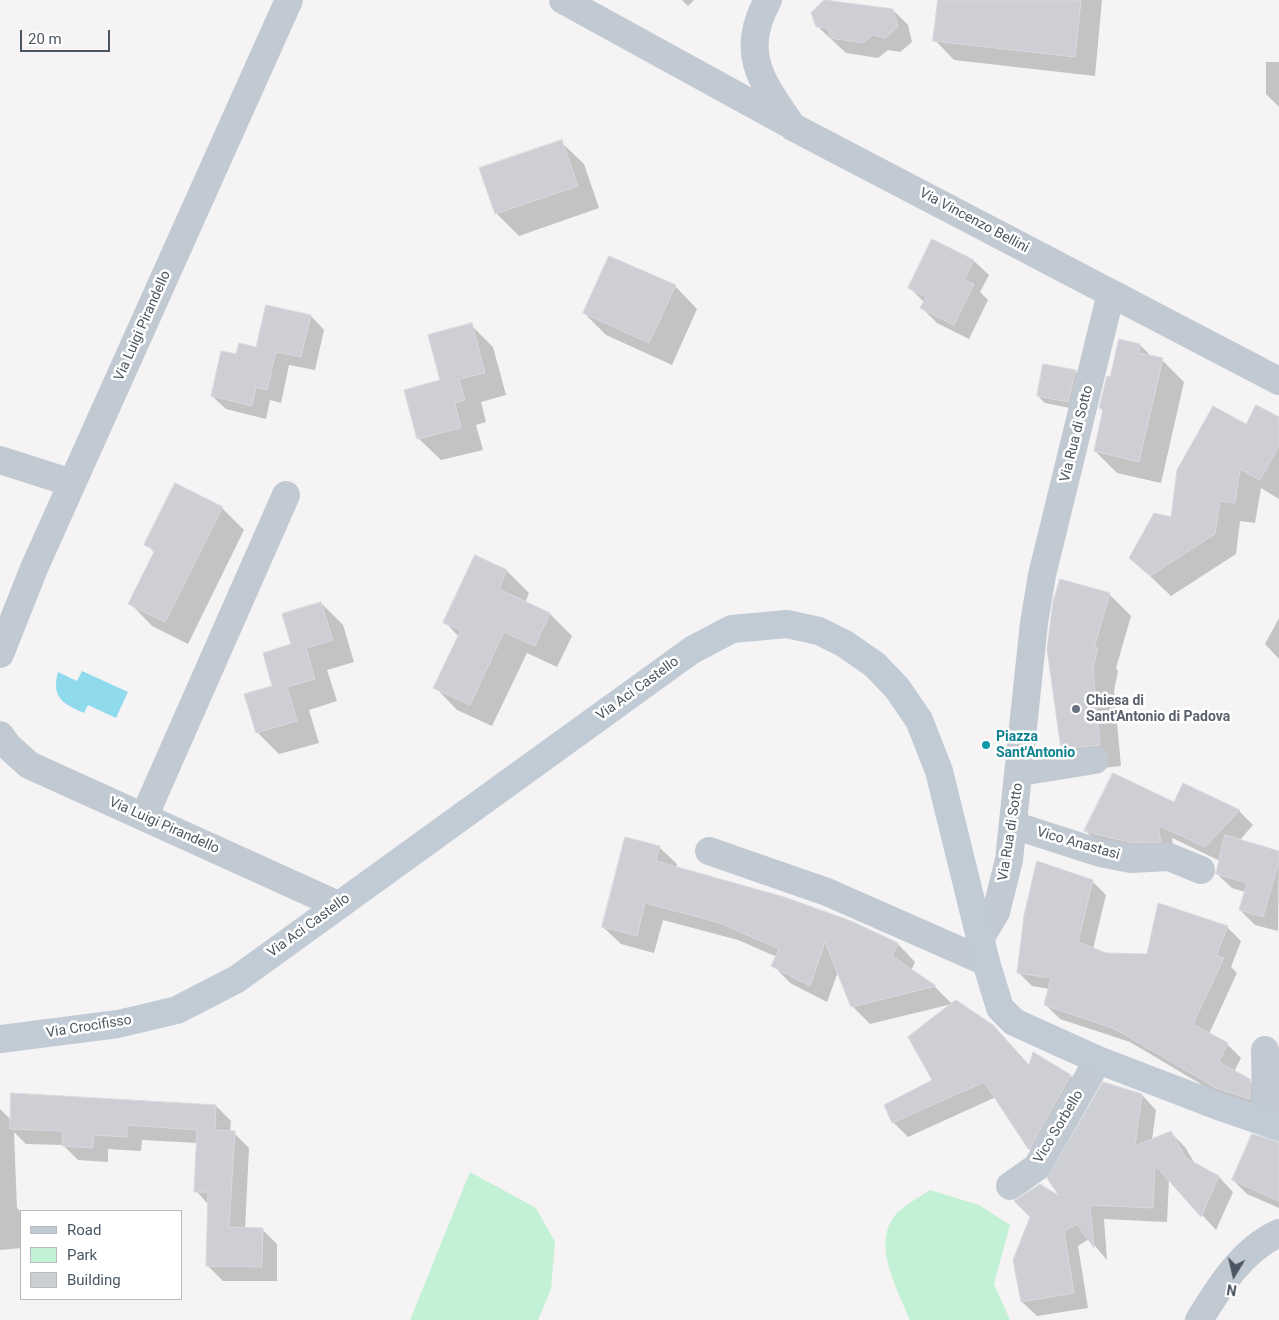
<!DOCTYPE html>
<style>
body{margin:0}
#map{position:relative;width:1279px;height:1320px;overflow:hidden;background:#f5f3f3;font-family:Roboto,sans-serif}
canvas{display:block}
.legend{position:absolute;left:20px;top:1210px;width:162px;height:90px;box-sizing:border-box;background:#fff;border:1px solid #b7bbc0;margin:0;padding:6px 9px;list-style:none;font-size:15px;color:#4a5661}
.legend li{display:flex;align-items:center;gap:10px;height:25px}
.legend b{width:25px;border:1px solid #b7bbc0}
.north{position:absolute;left:1209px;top:1250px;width:50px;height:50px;-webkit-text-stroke:4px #fff;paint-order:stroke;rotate:189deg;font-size:14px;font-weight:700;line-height:20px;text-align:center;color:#4a5661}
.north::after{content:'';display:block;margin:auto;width:18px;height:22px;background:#4a5661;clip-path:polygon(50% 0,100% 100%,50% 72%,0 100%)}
.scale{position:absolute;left:20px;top:30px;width:90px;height:22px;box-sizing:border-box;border:2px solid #4a5661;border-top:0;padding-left:6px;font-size:15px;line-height:18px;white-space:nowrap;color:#4a5661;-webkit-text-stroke:4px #fff;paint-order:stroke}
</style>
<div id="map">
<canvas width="1279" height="1320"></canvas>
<ul class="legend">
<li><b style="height:6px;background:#c1cbd6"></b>Road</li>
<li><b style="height:14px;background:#c3f1d5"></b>Park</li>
<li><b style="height:14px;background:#cdcfd5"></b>Building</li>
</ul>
<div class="north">N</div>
<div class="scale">20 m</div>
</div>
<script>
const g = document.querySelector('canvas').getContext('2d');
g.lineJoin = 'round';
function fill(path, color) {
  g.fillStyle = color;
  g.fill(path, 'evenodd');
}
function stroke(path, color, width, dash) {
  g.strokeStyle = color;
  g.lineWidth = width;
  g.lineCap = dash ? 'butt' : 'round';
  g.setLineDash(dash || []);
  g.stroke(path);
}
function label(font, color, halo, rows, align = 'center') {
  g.font = font + ' Roboto,sans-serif';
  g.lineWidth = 5;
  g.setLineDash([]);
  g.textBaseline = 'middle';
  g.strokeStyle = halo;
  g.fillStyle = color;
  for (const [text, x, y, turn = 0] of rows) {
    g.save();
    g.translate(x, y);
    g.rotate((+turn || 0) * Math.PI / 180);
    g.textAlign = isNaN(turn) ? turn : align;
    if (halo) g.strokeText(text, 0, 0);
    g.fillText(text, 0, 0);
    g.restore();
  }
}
fill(new Path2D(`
 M470,1172l66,36 19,34 -4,47 -13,31h-128z
 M930,1190l49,15 31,20 -16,59 16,36h-100c-12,-30 -41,-79 -12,-108 9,-8 21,-15 32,-22z`), '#c3f1d5');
fill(new Path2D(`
 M82,671l46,21 -12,26 -28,-13 -4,8c-21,-9 -33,-16 -26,-41l19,9z`), '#90daee');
fill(new Path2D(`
 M682,0h12l-6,6z
 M826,0l67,10 15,15 4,17 -12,10 -12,-2 -10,8 -32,-5 -29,-27 -4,-13z
 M940,0h162l-7,76 -141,-16 -19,-20z
 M1266,62h13v45l-13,-13z
 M561,142l23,22 15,44 -80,28 -23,-23z
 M933,240l41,21 15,14 -9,17 8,8 -19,39 -32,-16 -15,-15 2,-6 -15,-15z
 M675,286l22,23 -25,56 -66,-30 -22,-22z
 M311,316l13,14 -9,40 -26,-5 -8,38 -11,-3 -4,19 -40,-10 -14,-13 25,-40 20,-7z
 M471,325l22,22 13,48 -25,7 5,20 -10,3 7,25 -42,10 -23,-22 24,-57z
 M1120,341l20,4 12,12 10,3 22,22 -23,101 -44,-10 -22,-22 9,-39 -4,-4 11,-30z
 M1075,371l8,7 -8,31 -30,-6 -7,-7z
 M1279,419v80l-18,-11 -6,35 -15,-2 -4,33 -65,42 -40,-38 41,-39 74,-93z
 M222,508l22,22 -56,114 -36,-18 -22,-23 25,-50 -9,-9z
 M476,557l31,14 22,22 -4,10 25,11 22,22 -15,31 -30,-14 -35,73 -35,-16 -22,-23 24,-50 -14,-15z
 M1109,594l22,22 -15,52 2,3 -4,20 7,75 -38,4 -21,-21z
 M321,603l22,22 11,37 -27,8 10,31 -28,9 10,33 -40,11 -22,-22 36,-87z
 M1279,618v41l-14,-15z
 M1183,785l56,26 14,14 -14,16 40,11 -1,79 -23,-6 -15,-15 5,-18 -13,-4 -15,-14 3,-13 -48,-23 2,18 -74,-11 -14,-14 88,-27z
 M659,847l18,17 -1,4 175,54 47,22 17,18 -4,9 24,16 17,17 -82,20 -18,-18 -14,-34 -11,30 -37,-19 -17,-18 4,-8 -39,-17 -75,-20 -9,33 -33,-9 -18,-17z
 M1092,881l14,14 -13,54 12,5 43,1 79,-28 14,14 -10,26 6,6 -28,61 18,10 14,14 -7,14 15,8 14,14v18l-32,-10 -101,-60 -70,-23 -14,-14 4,-16 -18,-3 -14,-14z
 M1033,1054l38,22 14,15 -41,72 -14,-14 -34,-52 -88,40 -15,-15 -8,-16 145,-40z
 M1142,1095l14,15 -4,30 18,-8 15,15 10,17 24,13 14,15 -17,38 -47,-51 -2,43 -63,-3 3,41 -18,-21 -11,7 10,62 -51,8 -15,-14 41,-102z
 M216,1106l15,15 -1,11 4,1 15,15 -4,81h17l15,15v37h-54l-15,-15 1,-61 -13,-14 2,-48 -56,-3 -1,11 -33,-2v13l-30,-2 -15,-15 -37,-1 -12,-12 3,76 4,4v36l-21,2v-141l12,12z
 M1279,1143v65l-32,-14 -14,-14z`), '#0003');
const building = new Path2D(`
 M824,0l69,9 5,18 -13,11 -12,-3 -10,8 -33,-5 -2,-10 -12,-1 -5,-14z
 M938,0h143l-6,57 -142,-16z
 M562,140l16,46 -83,28 -16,-46z
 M932,239l42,21 -10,20 10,4 -20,41 -34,-17 6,-11 -18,-9z
 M609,256l67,29 -27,58 -66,-30z
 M266,305l45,10 -10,42 -25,-5 -9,38 -11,-3 -4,19 -41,-10 10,-45 15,3 3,-11 17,4z
 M472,323l13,50 -26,6 6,21 -10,3 6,25 -44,11 -13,-49 36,-10 -12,-45z
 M1119,339l21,5 -1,9 24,5 -24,104 -45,-11 9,-42 -4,-1 8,-32 3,1z
 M1043,364l33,6 -8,32 -31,-6z
 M1256,405l23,12v29l-19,34 -20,-11 -5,34 -15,-2 -5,33 -65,42 -21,-18 25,-45 17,4 6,-47 36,-64 33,18z
 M175,483l48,24 -58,115 -37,-18 27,-54 -11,-5z
 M475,555l32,15 -8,19 51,24 -15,33 -31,-14 -34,73 -37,-17 28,-58 -18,-7z
 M1060,579l50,14 -16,55h4l-5,21 7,76 -39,4 -14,-100 6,-47z
 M321,602l12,38 -27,8 9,31 -28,8 10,34 -41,12 -12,-39 28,-8 -9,-33 28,-9 -9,-30z
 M1113,773l61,29 9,-19 57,27 -35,37 -47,-22 3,17 -29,1 -48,-12z
 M1225,835l54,16v10l-16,56 -24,-7 8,-27 -31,-9z
 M625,837l35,9 -4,15 128,36 67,24 47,22 -6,13 44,30 -85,21 -26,-65 -15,44 -39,-20 8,-17 -59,-26 -75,-20 -8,33 -35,-9z
 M1037,861l56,19 -15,62 28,11 41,1 11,-51 70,23 -12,30 8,2 -31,66 35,19 -9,19 31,17v20l-34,-11 -101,-59 -71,-24 7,-27 -34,-5 7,-57z
 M956,1000l37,25 36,40 4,-13 38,23 -42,75 -45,-68 -92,41 -8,-18 48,-25 -24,-43z
 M1103,1082l39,12 -7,52 36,-15 15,27 33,18 -18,41 -46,-52 -2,43 -63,-3 4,43 -17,-24 -13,7 10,62 -53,9 -8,-42 17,-43 -16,-16 26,-17 19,12 -12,-18z
 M11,1093l205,12 -1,25 20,1 -6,96 34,1 -1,39 -56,-1 2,-74h-14l3,-62 -70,-5v12l-33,-2 -1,13 -31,-2 1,-15 -53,-2z
 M1252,1134l27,8v59l-47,-21z`);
fill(building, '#cdcfd5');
stroke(building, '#d7d9de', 1);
stroke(new Path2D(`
 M563,0l224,123
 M768,0c-30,54 -5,83 25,127l486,254
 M0,460l72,23
 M0,654l35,-88 254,-566
 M0,735l8,11 21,19 309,140
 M1020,772l75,-12
 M144,817l142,-322
 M1013,825l87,28 31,6 38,-2 32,13
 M709,851l118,41 159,70
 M981,937l15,-25 13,-52 25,-237 8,-48 69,-282
 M1265,1050l1,72
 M1010,1186l27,-19 61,-107
 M1199,1320c21,-34 43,-70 80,-87`), '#c1cad2', 28);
stroke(new Path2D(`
 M0,1039l118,-15 59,-14 60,-31 455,-329 40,-21 55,-5 32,7 26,13 30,21 22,23 22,32 20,51 47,191 14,46 14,14 84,38 120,46 61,21`), '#c1cbd6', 28);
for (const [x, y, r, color] of [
 [1076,709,5,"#6b7280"],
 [986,745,5,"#0f9aa8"]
]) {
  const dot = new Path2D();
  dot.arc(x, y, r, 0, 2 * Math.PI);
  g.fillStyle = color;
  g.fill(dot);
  stroke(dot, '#fff', 2);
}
label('14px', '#4a5661', '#fff', [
 ["Via Vincenzo Bellini",974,221,28],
 ["Via Luigi Pirandello",143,326,-66],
 ["Via Rua di Sotto",1077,434,-76],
 ["Via Aci Castello",638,689,-36],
 ["Via Luigi Pirandello",164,826,24],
 ["Via Rua di Sotto",1011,832,-81],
 ["Vico Anastasi",1078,844,16],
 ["Via Aci Castello",309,926,-36],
 ["Via Crocifisso",89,1027,-9],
 ["Vico Sorbello",1059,1127,-59]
]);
label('bold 14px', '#5b616d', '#fff', [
 ["Chiesa di",1086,701],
 ["Sant'Antonio di Padova",1086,717]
], 'left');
label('bold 14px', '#0d838f', '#fff', [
 ["Piazza",996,737],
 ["Sant'Antonio",996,753]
], 'left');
</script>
